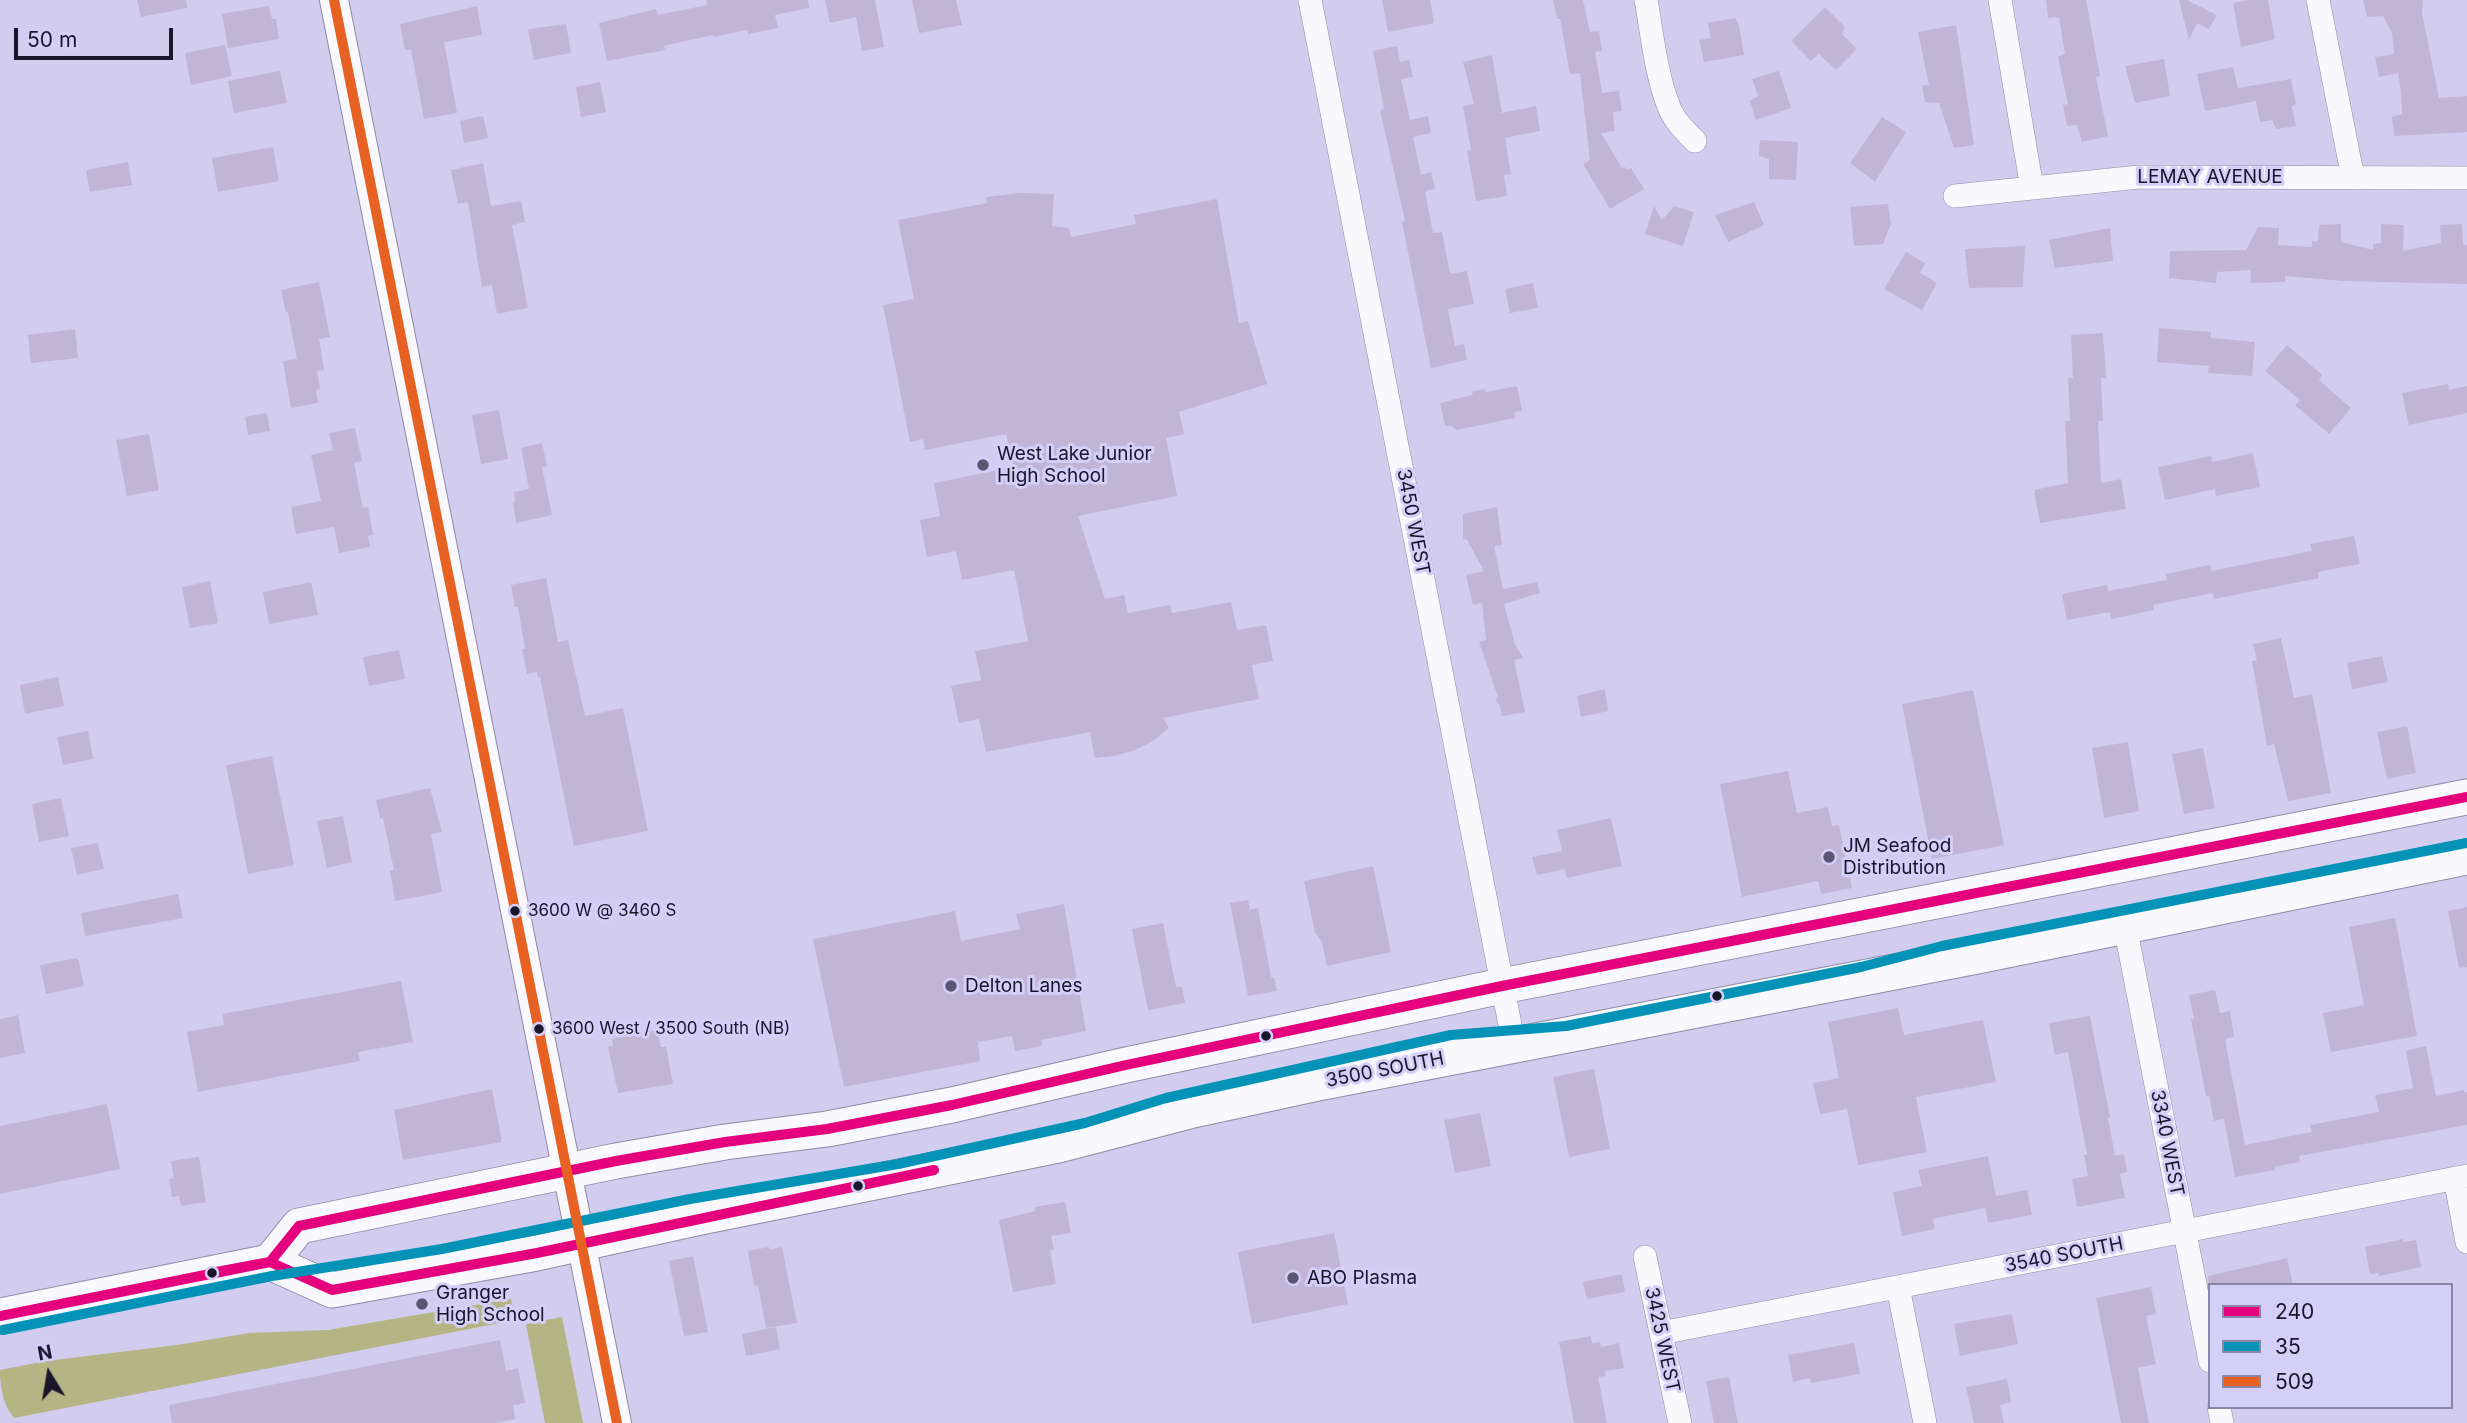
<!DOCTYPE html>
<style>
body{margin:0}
#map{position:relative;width:2467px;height:1423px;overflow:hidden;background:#d2cdef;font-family:Inter,sans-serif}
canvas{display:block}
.legend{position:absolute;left:2208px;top:1283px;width:245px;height:126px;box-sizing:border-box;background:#d4cff6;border:2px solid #8985a5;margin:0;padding:9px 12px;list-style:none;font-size:21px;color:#19152b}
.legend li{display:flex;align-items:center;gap:14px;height:35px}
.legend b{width:35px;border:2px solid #8985a5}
.north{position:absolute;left:14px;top:1339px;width:70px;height:70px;-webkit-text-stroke:5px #d4cff6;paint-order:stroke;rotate:349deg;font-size:19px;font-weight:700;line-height:28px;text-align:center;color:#19152b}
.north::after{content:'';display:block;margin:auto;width:24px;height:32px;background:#19152b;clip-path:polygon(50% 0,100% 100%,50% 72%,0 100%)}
.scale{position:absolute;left:14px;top:28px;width:159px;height:32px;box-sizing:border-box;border:4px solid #19152b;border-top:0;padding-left:9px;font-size:21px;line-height:24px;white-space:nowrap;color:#19152b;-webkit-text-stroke:5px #d4cff6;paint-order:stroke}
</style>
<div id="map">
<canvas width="2467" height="1423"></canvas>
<ul class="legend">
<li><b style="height:9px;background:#e5007d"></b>240</li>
<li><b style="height:9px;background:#0493b6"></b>35</li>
<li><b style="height:9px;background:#e76122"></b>509</li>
</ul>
<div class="north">N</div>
<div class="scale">50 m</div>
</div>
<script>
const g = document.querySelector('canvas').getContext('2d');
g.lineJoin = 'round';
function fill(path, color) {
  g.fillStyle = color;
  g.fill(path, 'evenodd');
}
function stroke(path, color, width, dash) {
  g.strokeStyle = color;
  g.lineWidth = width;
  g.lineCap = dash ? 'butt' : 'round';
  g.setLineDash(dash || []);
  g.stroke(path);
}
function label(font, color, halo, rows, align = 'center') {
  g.font = font + ' Inter,sans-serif';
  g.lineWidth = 6;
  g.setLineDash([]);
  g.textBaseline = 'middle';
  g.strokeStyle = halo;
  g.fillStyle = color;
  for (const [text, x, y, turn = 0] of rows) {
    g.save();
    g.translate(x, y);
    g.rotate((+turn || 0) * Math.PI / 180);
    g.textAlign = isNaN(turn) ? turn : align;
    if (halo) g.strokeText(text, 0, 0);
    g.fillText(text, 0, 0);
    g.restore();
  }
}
fill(new Path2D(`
 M511,1299l4,21 -501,98c-11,-13 -14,-31 -14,-48l46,-9 131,-16 72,-12 79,-3z
 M562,1317l21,106h-38l-19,-99z`), '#b5b484');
fill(new Path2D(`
 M137,0h49l1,8 -46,9z
 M706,0h102l1,8 -34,7 3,13 -30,6 -1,-4 -33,7 -1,-2 -49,11 1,4 -58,11 -8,-38 57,-14 2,6 49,-10z
 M825,0h50l9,47 -22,4 -6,-34 -26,6z
 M912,0h44l6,25 -43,8z
 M1382,0h48l4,23 -46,9z
 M1553,0h30l7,32 9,-1 3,20 -7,1 7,41 17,-2 3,20 -9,1 2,19 -14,2 21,35 3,-1 2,3 4,-2 13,21 -34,20 -27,-45 7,-4 -10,-87 -10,1 -10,-55h-3z
 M2046,0h40l14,76 -4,1 12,59 -26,6 -5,-17 -10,1 -4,-21 5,-1 -10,-47 7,-3 -6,-37 -11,1z
 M2179,0h8l30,15 -8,14 -12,-6 -8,17z
 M2249,0h19l7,39 -34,8 -8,-44z
 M2363,0h60l-1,13 17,85 28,-2v36l-73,4 -2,-19 10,-3 -1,-23 -3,-18 -19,4 -4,-20 19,-3 -2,-21 -9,-17 -16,1z
 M269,6l3,13h4l3,20 -51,9 -6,-34z
 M477,6l5,29 -38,7 13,71 -33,6 -13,-70 -6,1 -5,-26z
 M1825,7l20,20 -3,7 15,15 -21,21 -17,-16 -8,7 -20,-20z
 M1735,18l4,8 5,29 -40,7 -5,-22 12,-2 -3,-15z
 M566,24l5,29 -37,7 -6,-31z
 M1956,25l18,120 -20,3 -15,-45 -14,-1 -3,-16 7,-1 -11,-53z
 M225,45l7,31 -41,9 -6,-32z
 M1397,46l3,16 9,-2 4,17 -12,2 9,41 18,-4 3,17 -18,4 8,38 10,-3 4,17 -10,2 8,42 9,-1 8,42 17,-3 7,33 -26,5 7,37 9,-2 3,16 -36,8 -29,-146 3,-1 -25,-111 4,-1 -11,-58z
 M1492,55l10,58 34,-7 4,25 -35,7 6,36 -7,1 3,21 -31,5 -9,-50 4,-1 -8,-44 11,-2 -11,-42z
 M2164,59l6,37 -35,7 -10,-37z
 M2233,67l5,21 53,-9 5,25 -4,2 4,20 -20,3 -4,-9 -12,2 -4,-21 -51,10 -8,-37z
 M280,71l7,32 -53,10 -6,-32z
 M1779,71l12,37 -35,12 -6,-19 8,-5 -6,-17z
 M600,82l6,30 -25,5 -5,-30z
 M483,116l5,22 -24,5 -4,-22z
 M1882,117l24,15 -31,50 -25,-19z
 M1760,140l38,2 -2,38 -27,-1v-20l-10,-3z
 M273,147l6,34 -61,11 -6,-34z
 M128,162l4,23 -42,7 -4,-22z
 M483,163l8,43 30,-5 4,21 -13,3 16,83 -31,6 -5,-29 -10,2 -14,-85 -10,2 -7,-34z
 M1020,193l34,1 -2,32 17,2 2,9 65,-13 -2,-9 83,-16 22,124 9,-2 19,63 -88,28 5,22 -18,4 11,58 -99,20 27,83 19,-4 4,18 42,-8 2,8 59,-11 6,28 29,-5 7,36 -21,4 7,34 -96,19 6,10 -16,13 -18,9 -20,6 -20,2 -5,-26 -104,20 -7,-33 -20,4 -8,-37 30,-6 -6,-29 53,-10 -14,-71 -52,10 -6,-29 -29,6 -7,-37 20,-4 -6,-33 79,-16 -7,-33 -81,16 -2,-11 -13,3 -27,-137 31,-6 -16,-79 89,-17 -1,-6z
 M1754,202l10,23 -36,17 -13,-27z
 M1888,204l3,20 -8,20 -29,2 -4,-39z
 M1654,206l8,14 12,-14 20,6 -11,34 -38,-12z
 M2341,224v18l32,8v-6l8,-1v-19l23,1 -1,26 38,-8 -1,-18 22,-1 1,21h4v39l-124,-3 -58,-5v6l-34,1 -1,-13 -33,2 -1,11 -47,-5 1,-27 76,-1 12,-23 21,1 -1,17 34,2v-6l6,1 1,-17z
 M2110,228l3,33 -58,7 -6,-28z
 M2025,246l-2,41 -54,1 -4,-39z
 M1906,252l19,11 -5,10 17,10 -15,27 -38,-21z
 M319,282l11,55 -11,2 5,31 -7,1 3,18 -4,1 2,13 -27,5 -8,-47 14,-2 -9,-47 -2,1 -5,-23z
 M1533,283l5,25 -28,5 -5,-24z
 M2159,328l52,4v6l44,4 -3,34 -44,-3 1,-7 -52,-4z
 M75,329l3,29 -47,5 -3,-28z
 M2103,333l3,45h-5l2,43h-5l3,62 20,-4 5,30 -86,14 -6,-33 34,-7 -3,-62h5l-2,-43h5l-2,-43z
 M2287,345l35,30 -3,5 32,28 -22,26 -34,-29 5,-5 -35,-29z
 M2448,384l1,6 18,-4v27l-58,12 -7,-32z
 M1517,386l5,25 -8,1 1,6 -59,12 -5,-4h-6l-5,-23 32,-8 1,-4 11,-2 2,3z
 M499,410l9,49 -27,5 -9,-49z
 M267,413l3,18 -22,4 -3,-18z
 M355,428l7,33 -8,2 9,45 5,-1 5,28 -5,1 2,11 -31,6 -5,-26 -38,7 -5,-27 30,-6 -10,-46 22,-5 -4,-17z
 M149,434l10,56 -32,6 -11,-56z
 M542,443l5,23 -5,1 10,48 -36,8 -3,-21h2l-1,-10 15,-3 -8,-41z
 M2253,453l7,34 -44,9 -1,-7 -50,11 -7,-33 53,-11 1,6z
 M1497,507l5,38 -8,1 9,43 34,-7 3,11 -36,11 11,40 8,14 -9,2 11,52 -23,4 -2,-10 -5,-7 3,-2 -19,-55 7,-2 -4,-37 -9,2 -7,-30 18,-4 -17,-31 -4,-1v-25z
 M2354,536l6,28 -42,8 1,6 -105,21 -1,-6 -60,12 1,5 -43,9 -1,-7 -43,8 -5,-26 45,-9 1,6 59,-11 -1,-6 44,-9 1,6 101,-20 -2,-7z
 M546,578l12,64 10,-2 17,76 38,-8 25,123 -74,15 -34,-169 -2,1 -1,-6 -10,2 -5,-25h3l-7,-42h-3l-4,-22z
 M210,581l8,42 -28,5 -8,-41z
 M311,582l7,33 -49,9 -6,-32z
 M2281,638l13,60 18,-4 19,99 -43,8 -14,-57 -7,2 -15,-85 5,-1 -4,-16z
 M399,650l6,29 -36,7 -6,-29z
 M2382,656l6,26 -36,7 -5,-26z
 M58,677l6,29 -39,8 -5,-29z
 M1605,689l3,22 -27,6 -4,-21z
 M1973,690l31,155 -72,14 -30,-155z
 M2407,726l9,47 -29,6 -10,-47z
 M88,731l5,28 -30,6 -6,-28z
 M2128,742l11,69 -35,7 -12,-70z
 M2203,748l12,60 -31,6 -12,-60z
 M272,756l22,109 -46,9 -22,-109z
 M1788,771l9,42 31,-6 4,19 7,-1 13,63 -31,6 -3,-13 -76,16 -22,-113z
 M430,788l12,44 -11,2 11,58 -47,9 -5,-30 4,-1 -11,-52 -3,1 -4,-19z
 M61,798l8,38 -30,6 -7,-38z
 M343,816l9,46 -25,6 -10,-47z
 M1611,818l11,48 -55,12 -2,-9 -28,6 -5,-18 30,-6 -5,-21z
 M98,843l6,26 -27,6 -6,-27z
 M1373,866l18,86 -64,14 -5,-24 -7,-10 -11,-51z
 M178,894l5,24 -98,18 -4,-23z
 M1248,900l2,10 8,-2 13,69 3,1 3,13 -29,5 -18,-93z
 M1064,904l22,127 -45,9 1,6 -27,5 -3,-15 -34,6 2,19 -136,26 -31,-148 142,-28 6,30 59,-12 -4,-15z
 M2467,907v60l-8,1 -11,-57z
 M2395,918l22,118 -86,16 -8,-39 41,-8 -15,-78z
 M1163,923l13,64 6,-1 3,17 -37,7 -16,-81z
 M78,958l6,28 -38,8 -6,-29z
 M401,981l12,61 -55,10 2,9 -162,31 -11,-60 37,-7 -1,-11z
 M2215,990l5,23 10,-2 4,26 -9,2 1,6 19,100 67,-13 -2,-7 69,-13 -4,-17 38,-7 -7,-37 20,-5 10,50 28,-6v3l3,-1v33l-168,31 1,6 -26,5 1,3 -40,7 -11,-58 -10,2 -5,-25h-3l-15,-77h3l-5,-24z
 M1898,1008l6,27 79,-15 13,62 -80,15 11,55 -69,13 -11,-56 -27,5 -7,-31 26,-5 -11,-56z
 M18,1015l7,38 -25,5v-39z
 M2090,1016l20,101 -2,1 7,38 9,-2 3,18 -7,2 5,24 -48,9 -5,-28 16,-3 -4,-21h3l-19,-103 -13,3 -6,-32z
 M657,1030l4,17h5l7,37 -55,9 -10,-46 5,-1 -1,-7z
 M1594,1069l16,80 -41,8 -16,-80z
 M492,1089l10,53 -99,18 -9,-50z
 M107,1104l13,65 -120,25v-68z
 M1480,1113l11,53 -36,7 -11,-53z
 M1988,1156l8,40 31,-6 5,25 -44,8 -3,-15 -52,11 2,10 -33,7 -9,-44 29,-6 -4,-16z
 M199,1157l7,45 -25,4 -2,-10 -7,1 -3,-18 5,-1 -3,-17z
 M1065,1202l6,31 -20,3 3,14h-4l6,34 -43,8 -14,-72 36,-9v-4z
 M1334,1233l14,71 -96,20 -14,-72z
 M2403,1239v3l13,-2 5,27 -42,9v-3l-9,1 -5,-27z
 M769,1247l1,3 12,-3 15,76 -31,5 -8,-43 -4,1 -6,-35z
 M693,1256l15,76 -24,4 -15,-75z
 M2287,1258l6,27h-84l-1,-9z
 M1622,1274l3,18 -38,7 -4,-17z
 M2151,1287l5,27 -10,2 10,48 -18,4 11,55h-28l-25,-125z
 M2012,1314l6,30 -58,12 -6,-32z
 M776,1327l4,22 -34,7 -4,-22z
 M1591,1336l1,7 8,-1 1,5 18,-4 5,25 -19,3 1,5 -8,1 9,46h-33l-15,-81z
 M500,1340l6,31 12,-3 7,35 -12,2 2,14 -19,4h-324l-3,-18z
 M1854,1343l6,31 -49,9 -1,-5 -17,4 -5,-27z
 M1729,1377l9,46h-24l-8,-42z
 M2007,1379l4,23 -11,3 4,18h-30l-8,-36z`), '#c0b5d5');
const minor = new Path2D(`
 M1310,0l204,1045
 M1646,0c6,33 10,75 23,107 5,13 16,24 26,34
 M2000,0l32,188
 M2318,0l35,178
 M1955,196l184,-19 328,1
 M2125,926l85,435
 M2455,1178l12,64
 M1645,1257l35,166
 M1898,1287l27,136
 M1661,1333l806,-157
 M2219,1407l3,16`);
const tertiary = new Path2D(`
 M334,0l283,1423`);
const primary = new Path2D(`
 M270,1262l29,-36 317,-65 109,-19 102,-13 125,-24 174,-40 376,-79 965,-189
 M0,1316l270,-54 62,28 205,-37 164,-36 357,-72 131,-34 134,-29 654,-126 490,-99`);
stroke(minor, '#8e8aa3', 24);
stroke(tertiary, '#8e8aa3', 30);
stroke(primary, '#8e8aa3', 37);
stroke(minor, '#f8f8fd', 23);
stroke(tertiary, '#f8f8fd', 28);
stroke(primary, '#f8f8fd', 35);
stroke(new Path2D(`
 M211,1273l59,-11 62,28 205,-37 397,-83
 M0,1316l270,-54 29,-36 317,-65 109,-19 102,-13 125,-24 174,-40 376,-79 965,-189`), '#e5007d', 10);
stroke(new Path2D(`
 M3,1330l269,-54 170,-27 248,-50 208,-35 187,-41 81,-25 285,-63 115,-9 295,-59 81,-21 525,-103`), '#0493b6', 10);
stroke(new Path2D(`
 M334,0l283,1423`), '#e76122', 10);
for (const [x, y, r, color] of [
 [983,465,7,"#5a5570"],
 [1829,857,7,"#5a5570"],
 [515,911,6,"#19152b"],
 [951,986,7,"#5a5570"],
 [1717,996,6,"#19152b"],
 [539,1029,6,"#19152b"],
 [1266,1036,6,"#19152b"],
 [858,1186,6,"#19152b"],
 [212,1273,6,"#19152b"],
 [1293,1278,7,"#5a5570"],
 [422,1304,7,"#5a5570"]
]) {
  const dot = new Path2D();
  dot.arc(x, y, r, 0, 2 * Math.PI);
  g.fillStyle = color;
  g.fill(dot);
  stroke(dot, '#d4cff6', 2.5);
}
label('17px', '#19152b', '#d4cff6', [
 ["3600 W @ 3460 S",528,911],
 ["3600 West / 3500 South (NB)",552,1029]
], 'left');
label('19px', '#19152b', '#d4cff6', [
 ["LEMAY AVENUE",2210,177],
 ["3450 WEST",1413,522,79],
 ["3500 SOUTH",1385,1070,-11],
 ["3340 WEST",2167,1143,79],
 ["3540 SOUTH",2064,1255,-11],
 ["3425 WEST",1662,1340,78]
]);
label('19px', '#19152b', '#d4cff6', [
 ["West Lake Junior",997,454],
 ["High School",997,476],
 ["JM Seafood",1843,846],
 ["Distribution",1843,868],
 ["Delton Lanes",965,986],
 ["ABO Plasma",1307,1278],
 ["Granger",436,1293],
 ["High School",436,1315]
], 'left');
</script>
